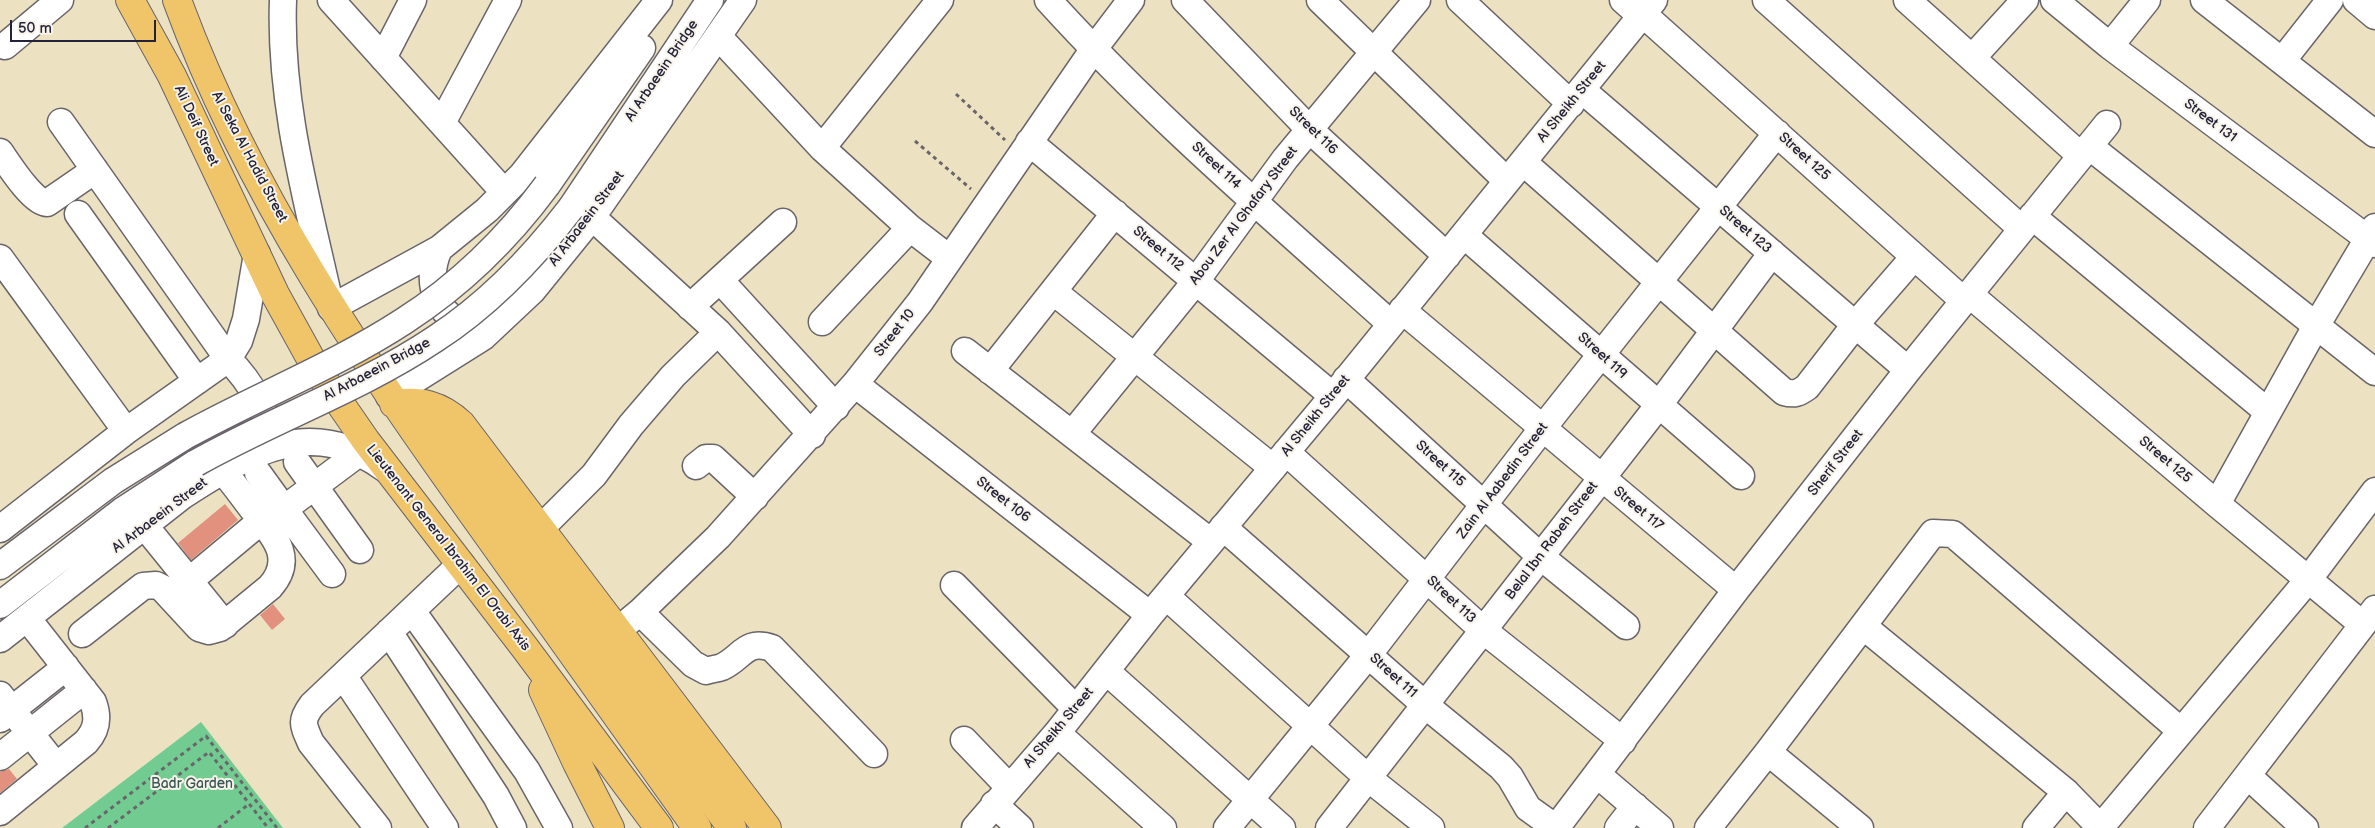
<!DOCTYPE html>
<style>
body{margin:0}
#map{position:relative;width:2375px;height:828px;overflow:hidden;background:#ece2c2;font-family:"Balsamiq Sans",sans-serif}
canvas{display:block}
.scale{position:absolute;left:10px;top:20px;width:146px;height:22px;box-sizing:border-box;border:2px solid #22223b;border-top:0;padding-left:6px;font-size:15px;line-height:18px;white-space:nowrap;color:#22223b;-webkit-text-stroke:4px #f7f3e8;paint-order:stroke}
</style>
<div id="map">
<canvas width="2375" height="828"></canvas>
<div class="scale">50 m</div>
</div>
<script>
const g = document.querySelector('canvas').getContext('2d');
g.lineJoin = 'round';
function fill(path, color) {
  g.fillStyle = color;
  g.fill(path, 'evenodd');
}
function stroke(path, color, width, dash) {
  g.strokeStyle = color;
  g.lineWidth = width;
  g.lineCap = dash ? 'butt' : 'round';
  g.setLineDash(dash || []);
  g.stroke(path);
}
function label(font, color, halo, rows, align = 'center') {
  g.font = font + ' "Balsamiq Sans",sans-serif';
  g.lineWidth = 4;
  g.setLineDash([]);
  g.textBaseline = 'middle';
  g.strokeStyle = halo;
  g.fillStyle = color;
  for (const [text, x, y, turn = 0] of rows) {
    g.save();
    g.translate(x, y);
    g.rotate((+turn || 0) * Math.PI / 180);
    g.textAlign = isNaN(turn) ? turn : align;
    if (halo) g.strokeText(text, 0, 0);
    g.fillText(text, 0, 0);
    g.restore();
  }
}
fill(new Path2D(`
 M201,722l82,106h-221z`), '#72cc92');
fill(new Path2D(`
 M225,504l13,16 -47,40 -13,-17z
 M273,604l12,15 -13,11 -12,-15z
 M9,769l8,10 -17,14v-21z`), '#e1917e');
const minor = new Path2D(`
 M283,0c-4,105 26,207 48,308l108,-59 48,-39 35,-35 137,-175
 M331,0l173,192
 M1048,0c105,116 226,219 343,324
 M1185,0l125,130 137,126
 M1320,0l187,181
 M1460,0l111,104
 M1623,0l18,16
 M1766,0l256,229
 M1907,0l174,156
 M2054,0l56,46 265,198
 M2204,0l171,134
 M2356,0l19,16
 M1643,14l321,287
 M718,36l104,112 88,80 39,30
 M5,46l55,-46
 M2110,46l37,-46
 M383,58l30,-58
 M1972,58l53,-58
 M2282,61l48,-61
 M1582,90l326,280
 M61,122l167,237c25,25 39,52 45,87
 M442,123l66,-123
 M1029,142l304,254
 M2089,146l286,226
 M822,148l118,-148
 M0,152c9,13 33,51 47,51l48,-33
 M1523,162l261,230c10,3 15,1 23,-5l48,-62 59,-68
 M547,185l95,-137
 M571,208l139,-208
 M78,214l119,167
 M2032,216l236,196
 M592,217l126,115 94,103
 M1464,235l277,241
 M439,249c-16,35 -1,76 42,78
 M0,258l126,173
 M720,280l116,127
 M1054,292l219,176
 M1969,294l248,210 145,120
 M690,307l93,-85
 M1402,310l334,280
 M822,322l88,-94
 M965,351l246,191
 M990,371l125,-158
 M1346,379l194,177 86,70
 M855,384l295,231
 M389,396l94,-59 49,-46 60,-74 151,-217
 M1072,434l124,-153 89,-122 132,-159
 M1286,452l197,178 140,111
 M297,462l63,88
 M696,466l10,-8h7l42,39
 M258,473l26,36
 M2217,504l99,-178 59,-99
 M144,525l81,100
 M1223,527l201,177 77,63 9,10 18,31 28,20
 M0,529l126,-98 102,-72 11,-18 7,-22 11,-65
 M540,529l54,-54 37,-50 42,-49 45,-44
 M0,566l113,-85 72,-45
 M332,574l-48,-65 75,-56
 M189,581l72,-60
 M954,585l122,124
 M1166,596l202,182 63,50
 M0,605l122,-94 74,-48
 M412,611l115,160 32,57
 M640,612l53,52 13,7c5,-2 11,-2 16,-4 21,-10 23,-28 50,-19l102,106
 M1863,626l203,166 35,36
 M617,631l23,-19 78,-75 137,-153 65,-82 173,-252 38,-50
 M389,632l107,164 17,32
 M82,634l61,-48 13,-1 6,3 37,40 10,3 11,-3 50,-41c26,-29 3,-52 -16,-76 -10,-13 -20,-27 -31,-40
 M0,639l182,-143c68,-44 130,-82 205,-26
 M1106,671l176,157
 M344,677l101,151
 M0,695l56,71
 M0,719l66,-52
 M1057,733l106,95
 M964,740l45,47
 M1768,752l92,76
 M0,757l84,-67
 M1598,775l62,53
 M2248,776l57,52
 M994,804l26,24
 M0,812l86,-70c11,-12 13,-24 7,-40l-66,-84
 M378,828l-67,-85c-8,-18 -11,-22 1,-38l149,-141
 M975,828l82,-95 93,-118 183,-219 321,-396
 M1227,828l142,-174 173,-225 235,-296
 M1329,828l329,-422 114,-153
 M1556,828l180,-238 172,-220 199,-246
 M1618,828l17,-22
 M1708,828l60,-76 165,-219 20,1 228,197
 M2036,828l30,-36
 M2100,828l208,-248 67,-89
 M2207,828l168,-219`);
const major = new Path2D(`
 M130,0l42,76 103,218 42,76 49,71 159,207 134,180
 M177,0c71,194 189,365 308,531 70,99 141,198 212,297
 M394,404c26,-4 47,1 67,20l306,404
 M411,422c22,8 37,22 52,40l269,366
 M543,690l34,73 33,65`);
stroke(minor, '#69656a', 29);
stroke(major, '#69656a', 30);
stroke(new Path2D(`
 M956,94l49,46
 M915,141l56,48
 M85,828l121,-92 71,92
 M108,828l101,-76 59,76
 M218,828l31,-24`), '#69656a', 3, [4, 4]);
stroke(minor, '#fff', 26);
stroke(major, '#f0c469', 28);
const minorBridge = new Path2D(`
 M185,436c72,-40 150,-70 219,-115 56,-36 104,-83 143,-136
 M196,463c78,-44 164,-74 239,-124 54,-35 97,-80 136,-131`);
stroke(minorBridge, '#69656a', 29, []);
stroke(minorBridge, '#fff', 26);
label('14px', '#22223b', '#f7f3e8', [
 ["Al Arbaeein Bridge",662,71,-56],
 ["Al Sheikh Street",1572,102,-51],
 ["Street 131",2210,121,37],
 ["Ali Deif Street",196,126,65],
 ["Street 116",1313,131,44],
 ["Al Seka Al Hadid Street",249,157,62],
 ["Street 125",1804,157,42],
 ["Street 114",1216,166,43],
 ["Abou Zer Al Ghafary Street",1244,216,-53],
 ["Al Arbaeein Street",587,219,-53],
 ["Street 123",1745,230,41],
 ["Street 112",1158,249,40],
 ["Street 10",895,333,-52],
 ["Street 119",1602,356,42],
 ["Al Arbaeein Bridge",377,370,-28],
 ["Al Sheikh Street",1316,416,-51],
 ["Street 125",2165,460,40],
 ["Sherif Street",1836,463,-52],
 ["Street 115",1440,464,42],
 ["Zain Al Aabedin Street",1503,481,-53],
 ["Street 106",1003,500,38],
 ["Street 117",1638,509,40],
 ["Al Arbaeein Street",160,516,-37],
 ["Belal Ibn Rabeh Street",1552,541,-53],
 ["Lieutenant General Ibrahim El Orabi Axis",448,548,52],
 ["Street 113",1451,600,43],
 ["Street 111",1393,676,42],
 ["Al Sheikh Street",1059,728,-50]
]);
label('14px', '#3a5555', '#f7f3e8', [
 ["Badr Garden",192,784]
]);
</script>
